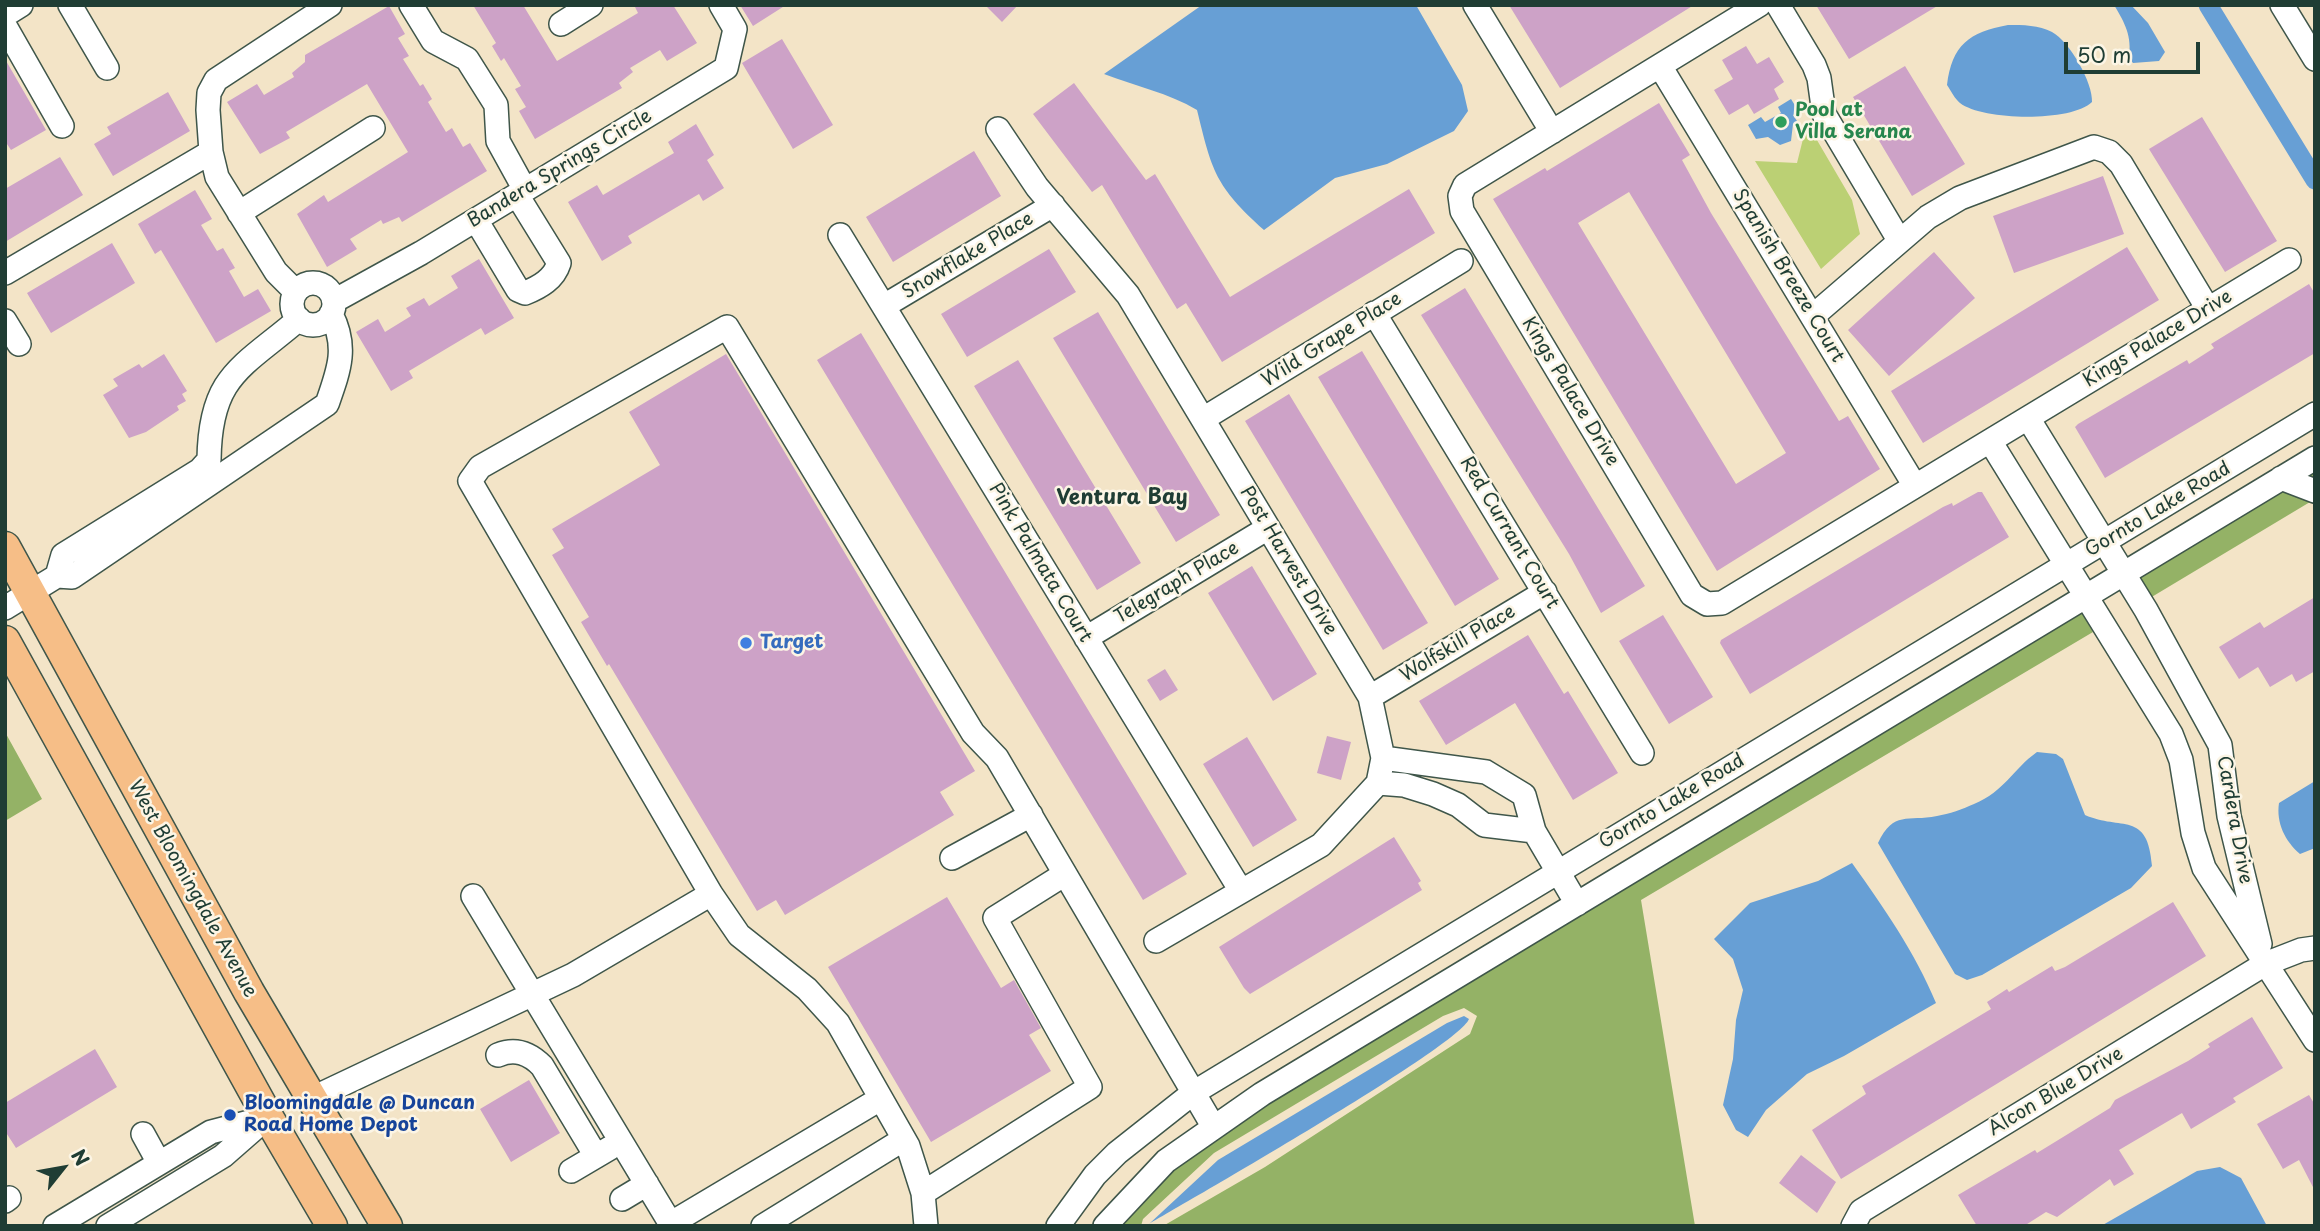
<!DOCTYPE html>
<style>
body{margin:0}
#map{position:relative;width:2320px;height:1231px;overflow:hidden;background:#f3e4c7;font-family:"Playpen Sans",sans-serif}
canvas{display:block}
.frame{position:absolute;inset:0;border:7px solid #1f3d34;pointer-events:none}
.north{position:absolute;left:28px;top:1133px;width:70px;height:70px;-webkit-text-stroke:5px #fcf5e5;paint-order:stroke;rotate:59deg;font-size:19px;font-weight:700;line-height:28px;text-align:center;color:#1f3d34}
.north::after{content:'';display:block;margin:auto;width:24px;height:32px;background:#1f3d34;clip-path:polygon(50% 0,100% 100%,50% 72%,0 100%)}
.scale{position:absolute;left:2064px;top:42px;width:136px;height:32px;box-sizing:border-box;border:4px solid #1f3d34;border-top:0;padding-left:9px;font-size:21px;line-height:24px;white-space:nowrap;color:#1f3d34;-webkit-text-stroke:5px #fcf5e5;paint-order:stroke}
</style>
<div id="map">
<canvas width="2320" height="1231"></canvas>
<div class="frame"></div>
<div class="north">N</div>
<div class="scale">50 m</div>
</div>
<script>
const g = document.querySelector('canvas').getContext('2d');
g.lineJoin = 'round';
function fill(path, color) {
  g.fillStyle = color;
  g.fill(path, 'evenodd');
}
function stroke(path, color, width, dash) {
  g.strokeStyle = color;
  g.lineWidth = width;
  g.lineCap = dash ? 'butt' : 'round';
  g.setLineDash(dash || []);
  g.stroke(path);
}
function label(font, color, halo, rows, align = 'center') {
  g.font = font + ' "Playpen Sans",sans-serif';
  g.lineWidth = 5;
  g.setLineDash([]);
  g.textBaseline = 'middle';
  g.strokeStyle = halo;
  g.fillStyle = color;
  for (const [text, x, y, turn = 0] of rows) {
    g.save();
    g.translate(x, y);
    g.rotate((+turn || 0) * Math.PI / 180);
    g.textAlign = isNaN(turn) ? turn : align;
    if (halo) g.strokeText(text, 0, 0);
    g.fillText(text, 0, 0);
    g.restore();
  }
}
fill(new Path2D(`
 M1807,123l45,77 8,34 -39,35 -66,-108 42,2z`), '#bbd074');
fill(new Path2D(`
 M2315,468v31l-165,99 -13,-21z
 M2081,611l12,21 -452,268 54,326h-532l102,-59 205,-133 7,-18 -13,-8 -21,8 -229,137 -71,66 -2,7h-23l54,-58 96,-66z
 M5,732l37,67 -37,22z`), '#94b266');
fill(new Path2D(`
 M1202,5h214l46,80 6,26 -14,20 -67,33 -52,14 -71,52c-49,-44 -52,-59 -67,-120 -28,-17 -62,-24 -93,-36z
 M2114,5h17l17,18 17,29 -6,9 -26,2 -4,-5c3,-22 -4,-35 -15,-53z
 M2008,25c15,0 31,0 44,7 18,10 41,51 40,70 -20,20 -109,19 -132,1 -5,-4 -9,-12 -13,-18 5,-40 22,-53 61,-60z
 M1791,99l8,13 -6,3 4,6 -4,3 -2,17 -11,4 -12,-8 -12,2 -8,-14 13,-8 4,5 16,-9 -3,-6z
 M2037,752l19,2 7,5 22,56c36,16 63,-5 67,51l-21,22 -149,87 -15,5 -12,-6 -77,-131c16,-33 29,-21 59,-27 12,-2 26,-7 37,-12 31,-13 38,-34 63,-52z
 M2315,781v67l-15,6c-15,-13 -24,-31 -21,-51z
 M1852,863c32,45 63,89 84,140l-92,53 -37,18 -41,36 -18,27 -12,-7 -13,-25 10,-46 3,-39 7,-30 -10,-31 -19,-20 36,-36 68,-22z
 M1464,1016l5,3c-10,27 -277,180 -320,205l69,-64 229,-137z
 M2220,1167l21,11 26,48h-166l96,-55z`), '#679fd5');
stroke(new Path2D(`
 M2208,5l107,175`), '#679fd5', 19);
fill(new Path2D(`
 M473,5h50l34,56 81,-48 -4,-8h39l24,38 -30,18 -7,-11 -30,18 3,4 -14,11 3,5 -87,51 -16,-28 7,-4 -11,-18 6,-3 -17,-28 -3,3 -9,-15 4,-3z
 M740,5h46l-33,21z
 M985,5h33l-16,17z
 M1509,5h185l-134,83z
 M1816,5h123l-90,54z
 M389,6l16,28 -7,4 11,18 -6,3 17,27 3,-2 9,15 -4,3 18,30 6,-4 11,19 7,-4 17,28 -85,51 -3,-5 -16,7 -2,-4 -31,19 7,10 -30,18 -30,-53 27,-19 4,7 80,-50 -41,-68 -81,48 4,6 -30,16 -33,-52 30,-18 7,11 30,-18 -2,-4 13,-11v-7z
 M782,39l51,86 -40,24 -51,-86z
 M1746,46l11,18 12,-7 15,25 -10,7 5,10 -25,15 -6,-10 -19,11 -15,-25 19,-11 -11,-19z
 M5,59l41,71 -35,20 -6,-9z
 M1905,66l60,98 -53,32 -59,-99z
 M1074,83l72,97 9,-6 75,123 179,-108 26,44 -213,129 -36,-59 -9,6 -75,-124 -10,7 -59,-78z
 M168,92l22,39 -77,45 -19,-32 17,-10 -4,-7z
 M1659,103l31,52 -8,5 29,53 128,208 9,-5 32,53 -163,102 -224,-372 52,-31 2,3zM1629,192l157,261 -50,31 -158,-261z
 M2202,117l75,124 -52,31 -76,-123z
 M696,124l18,31 -7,5 17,28 -21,13 -4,-7 -71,42 4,7 -30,18 -34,-59 29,-17 6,10 71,-42 -6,-11z
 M974,151l27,45 -108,66 -27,-45z
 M60,157l23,38 -78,47v-53z
 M2103,176l21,58 -110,39 -21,-57z
 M195,190l17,29 -11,6 16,26 6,-3 12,20 -6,3 15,26 14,-8 13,22 -55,32 -55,-93 -6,4 -17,-30z
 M112,243l23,40 -84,50 -24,-40z
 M2127,247l32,53 -236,143 -32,-52z
 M1049,249l27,43 -109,65 -26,-43z
 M1934,252l41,46 -86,78 -41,-46z
 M479,259l35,59 -29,17 -4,-7 -72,43 4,7 -22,13 -35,-59 22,-13 7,13 26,-16 -5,-8 18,-10 5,8 29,-18 -7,-12z
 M2309,284l6,10v59l-210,125 -30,-51 3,-3 109,-64 2,4 25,-16 -3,-4z
 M1465,288l180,298 -44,27 -32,-59 -148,-239z
 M1098,312l122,203 -44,27 -123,-204z
 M861,333l326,541 -44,26 -326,-540z
 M1362,351l137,228 -44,27 -137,-229z
 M164,354l23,37 -5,3 4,7 -9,5 2,4 -33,22 -17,6 -26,-43 15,-9 -5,-7 26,-15 3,4z
 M726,354l249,417 -35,21 14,23 -169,100 -9,-15 -19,11 -148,-247 -2,2 -26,-44 8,-5 -37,-62 12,-7 -12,-19 108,-64 -31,-53z
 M1018,360l123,203 -44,27 -123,-204z
 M1289,394l139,229 -45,27 -138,-229z
 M1978,492h4l27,45 -259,157 -30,-51 1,-3 222,-133 9,-4 1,3z
 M1252,566l65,108 -44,27 -65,-108z
 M2315,597v74l-19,11 -4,-8 -22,13 -12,-20 -19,12 -20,-32 41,-25 4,6z
 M1663,615l50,82 -44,27 -50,-83z
 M1528,635l36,59 4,-3 50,82 -45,27 -58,-97 -69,42 -27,-44z
 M1165,669l13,21 -18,11 -13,-21z
 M1327,736l24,6 -10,38 -24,-7z
 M1247,737l50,83 -44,27 -50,-83z
 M1394,837l27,44 -3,2 4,7 -172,104 -6,-6 -25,-41z
 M947,897l54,91 13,-8 27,48 -12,7 22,36 -120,71 -103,-175z
 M2173,902l33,54 -365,223 -29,-49 54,-36 -4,-8 129,-77 -4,-7 20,-13 2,3 43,-26 3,5 10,-4z
 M2252,1017l31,51 -50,30 3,4 -45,27 -9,-16 -63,37 15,24 -20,12 -4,-7 -53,38 -11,-5 -22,14h-47l-19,-31 77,-45 2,3 31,-19 42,-26 5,-8 73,-39 22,-14 -2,-3z
 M95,1049l22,38 -101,61 -11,-17v-28z
 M529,1080l31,53 -49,29 -31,-53z
 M2309,1095l6,10v86l-16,-31 -16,9 -26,-45z
 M1801,1155l35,27 -19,31 -38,-30z`), '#cda2c7');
const minor = new Path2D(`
 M70,5l37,63
 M411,5l22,36 34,18 29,46 2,36 27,49
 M1475,5l77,127
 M1759,5l-294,180 -5,11 2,15 230,384 15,9 15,-1 567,-343
 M1778,5l36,60 5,13 5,36 75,126
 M2282,5l33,54
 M5,15l16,-10
 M561,24l30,-19
 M5,26l57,100
 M1660,66l255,420
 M998,129l39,58 91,108 242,402 13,61 -5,25 -57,62 -165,96
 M239,213l134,-85
 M476,220l42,70 7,3c15,-6 29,-14 34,-30l-42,-68
 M840,235l401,656
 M5,273l206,-121
 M292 304a21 21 0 1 1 42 0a21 21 0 1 1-42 0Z
 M296,292l-20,-20 -59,-95 -6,-25 -3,-42 1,-17 7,-13 114,-75
 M334,301l87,-48 305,-185 9,-39 -14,-24
 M884,306l169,-101
 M1374,313l268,440
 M1813,316l115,-99 32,-19 134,-51 15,5 12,12 87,145
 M5,321l14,23
 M2028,418l118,192 74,135 9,71 31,128
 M1203,419l258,-158
 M1990,441l181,293 10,26 12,73 11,35 111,172
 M2281,478l34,13
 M57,576l6,-21 137,-85 9,-10c1,-85 33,-92 90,-141
 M5,608l52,-32 15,1 255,-173c12,-34 21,-57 4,-90
 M1086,638l182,-110
 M1370,697l175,-105
 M1383,758l103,14 38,23 10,36 43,73
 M1378,783l26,2 29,9 25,11 26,20 50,6
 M952,858l79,-43
 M473,896l199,330
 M498,1055c17,-7 31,-2 44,11l54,90
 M311,1099l262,-124 138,-81
 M143,1134l16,29
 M571,1171l39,-23
 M923,1193l167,-106 -95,-169 70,-44
 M622,1199l25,-15
 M5,1201l4,-3
 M670,1224l210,-125
 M55,1226l156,-94 57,-15
 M108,1226l115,-70 40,-35
 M763,1226l141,-87
 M926,1226l-3,-33 -15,-47 -70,-123 -31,-34 -68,-54 -28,-41 -241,-413 10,-14 247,-140 246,406 24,25 216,368
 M1058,1226l37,-51 22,-22 76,-60 1122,-679
 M1105,1226l61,-65 96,-67 1053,-636
 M1853,1226l8,-15 404,-247 36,-14 14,-2`);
const major = new Path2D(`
 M5,547l244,445 138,234
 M5,641l263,476 64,109`);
stroke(minor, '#3f564a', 26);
stroke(major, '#3f564a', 33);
stroke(minor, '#fff', 23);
stroke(major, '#f6be87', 30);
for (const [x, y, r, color] of [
 [1781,122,7,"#2e9e5b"],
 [746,643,7,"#3f7fe0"],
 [230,1115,7,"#1a4fb4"]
]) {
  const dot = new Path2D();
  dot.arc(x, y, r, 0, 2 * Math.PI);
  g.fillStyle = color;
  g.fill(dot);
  stroke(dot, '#fcf5e5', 2.5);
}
label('bold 19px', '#27864d', '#fcf5e5', [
 ["Pool at",1795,111],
 ["Villa Serana",1795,133]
], 'left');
label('19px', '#1f3d34', '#fcf5e5', [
 ["Bandera Springs Circle",560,169,-31],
 ["Snowflake Place",968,256,-31],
 ["Spanish Breeze Court",1788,276,59],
 ["Kings Palace Drive",2158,339,-31],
 ["Wild Grape Place",1332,340,-32],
 ["Kings Palace Drive",1570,392,59],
 ["Gornto Lake Road",2158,510,-31],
 ["Red Currant Court",1509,533,59],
 ["Post Harvest Drive",1288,561,59],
 ["Pink Palmata Court",1040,563,59],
 ["Telegraph Place",1177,583,-31],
 ["Wolfskill Place",1458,644,-31],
 ["Gornto Lake Road",1672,802,-31],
 ["Cardera Drive",2234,820,80],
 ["West Bloomingdale Avenue",192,889,61],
 ["Alcon Blue Drive",2056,1092,-31]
]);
label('bold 19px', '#366cbe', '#fcf5e5', [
 ["Target",760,643]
], 'left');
label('bold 19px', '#164399', '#fcf5e5', [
 ["Bloomingdale @ Duncan",244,1104],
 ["Road Home Depot",244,1126]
], 'left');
label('bold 21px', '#1f3d34', '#fcf5e5', [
 ["Ventura Bay",1122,498]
]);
</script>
